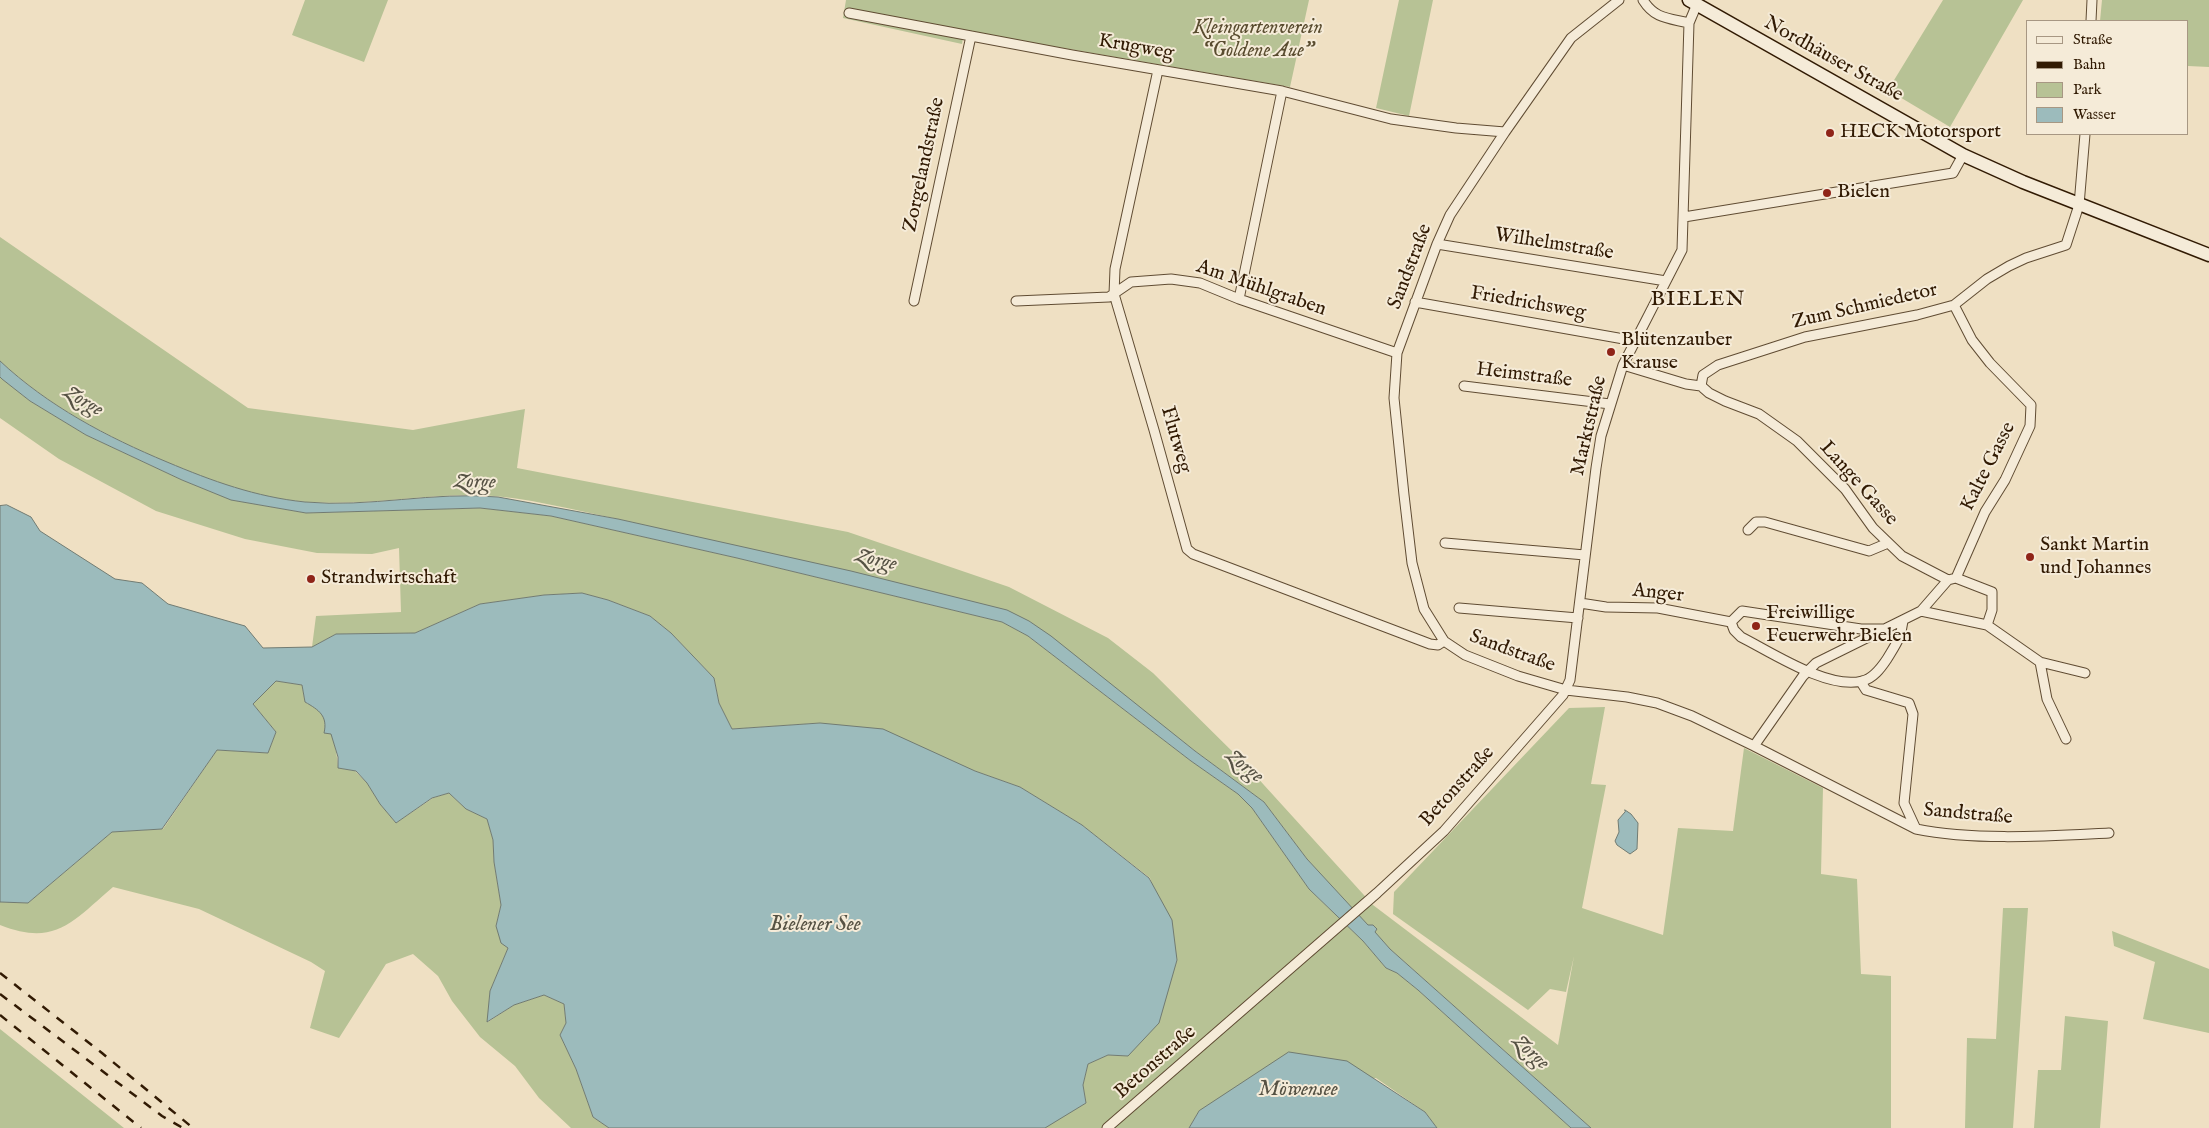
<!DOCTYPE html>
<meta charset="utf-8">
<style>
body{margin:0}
#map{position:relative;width:2209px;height:1128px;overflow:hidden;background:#efe0c3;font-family:"IM FELL English",serif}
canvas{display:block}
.legend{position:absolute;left:2026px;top:20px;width:162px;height:115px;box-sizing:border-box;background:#f5ebd8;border:1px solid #a79783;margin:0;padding:6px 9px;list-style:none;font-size:15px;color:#311a03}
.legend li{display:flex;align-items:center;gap:10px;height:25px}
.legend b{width:25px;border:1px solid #a79783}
</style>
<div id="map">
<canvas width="2209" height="1128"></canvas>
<ul class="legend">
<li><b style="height:6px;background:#f5ebd8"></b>Straße</li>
<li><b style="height:6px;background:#311a03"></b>Bahn</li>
<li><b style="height:14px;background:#b7c295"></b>Park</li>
<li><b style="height:14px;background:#9cbbbc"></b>Wasser</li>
</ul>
</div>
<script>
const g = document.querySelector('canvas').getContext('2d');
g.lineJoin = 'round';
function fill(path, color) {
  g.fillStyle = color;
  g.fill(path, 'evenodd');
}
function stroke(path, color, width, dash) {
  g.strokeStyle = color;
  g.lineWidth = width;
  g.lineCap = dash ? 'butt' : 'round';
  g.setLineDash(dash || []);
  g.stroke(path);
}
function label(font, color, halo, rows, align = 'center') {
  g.font = font + ' "IM FELL English",serif';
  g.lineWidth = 4;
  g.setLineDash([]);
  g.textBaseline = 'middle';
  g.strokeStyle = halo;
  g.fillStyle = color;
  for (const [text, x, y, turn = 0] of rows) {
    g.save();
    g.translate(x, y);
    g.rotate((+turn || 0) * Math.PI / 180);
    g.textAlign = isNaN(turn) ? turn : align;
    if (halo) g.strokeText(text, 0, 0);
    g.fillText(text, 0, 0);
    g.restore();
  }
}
fill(new Path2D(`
 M305,0h83l-24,62 -72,-27z
 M846,0h463l-19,87 -326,-56 -2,13 -119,-26z
 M1399,0h34l-24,116 -33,-8z
 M1943,0h80l-73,127 -62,-37z
 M2102,0h107v67l-21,-1v-45h-88z
 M0,237l248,171 165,22 112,-21 -8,59 331,64 161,55 99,51 45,35 91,90 129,142 185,140 16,-89 -8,36 -16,-3 -22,21 -135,-96 1,-22 175,-184 36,-1 -14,77 15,1 -24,123 81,27 15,-107 55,3 11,-83 79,40 -2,86 36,5 4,95 30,2v152h-300l-201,-179 -32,-33 -51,-57 -43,-57 -69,-51 -166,-130 -411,-102c-44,-9 -93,-22 -138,-24 -58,-1 -116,11 -174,7 -48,-4 -91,-20 -135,-38 -61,-26 -122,-57 -171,-103z
 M0,377l30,24 56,34 96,45 50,20 74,13 174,-5 71,8 186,42 265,64 26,14 163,125 47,33 14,14 57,81 54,52 23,27 11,5 21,17 153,138h-134l-12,-16 -49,-34 -177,33 -10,17h-146l43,-25 -3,-18 5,-21 20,-9 20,1 41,-73 8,-23 -27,-82 -68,-53 -62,-38 -45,-16 -155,-48 -88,6 -13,-26 -5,-25 -43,-45 -21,-17 -42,-16 -26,-7 -38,2 -64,9 -65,29 -79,1 -24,13 4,-31 85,-4 -2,-64 -27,6 -55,-1 -72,-14 -89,-28 -97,-52 -59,-41z
 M276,681l26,4 3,17c4,3 11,5 15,8 10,10 18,44 18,58l17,3 12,12 13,21 16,19 37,-25 16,-5 17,16 21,10 6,21 1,22 7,43 -5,21 12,22 -18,43 -2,31 26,-17 30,-10 20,9 2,19 -6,12 16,34 17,48 16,11h-38l-32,-30 -24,-32 -35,-29 -28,-36 -14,-25 -25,-22 -27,10 -47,74 -29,-10 15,-57 -14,-9 -112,-53 -86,-22c-40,34 -57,60 -113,38v-23l28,1 84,-71 51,-3 54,-79 51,3 8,-21 -23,-28z
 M2003,908h25l-15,220h-48l2,-90 29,1z
 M2112,931l97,38v64l-66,-14 12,-57 -41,-16z
 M2065,1016l43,5 -8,107h-66l4,-58h23z
 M0,1029l124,99h-124z`), '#b7c295');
const water = new Path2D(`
 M0,361c48,45 107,76 167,101 45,19 89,35 138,40 64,6 129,-11 193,-5l120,22 233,52 156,39 22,11 22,15 144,115 69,51 43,57 61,66h5l4,4 -2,3 15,17 201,179h-20l-153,-138 -21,-17 -11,-5 -23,-27 -54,-52 -57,-81 -14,-14 -47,-33 -163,-125 -26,-14 -265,-64 -186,-42 -71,-8 -174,5 -75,-13 -49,-20 -96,-45 -56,-34 -28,-22 -2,-2z
 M7,505l24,12 9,14 75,48 27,4 26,21 77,22 18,22 49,-1 24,-13 79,-1 65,-29 64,-9 38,-2 26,7 42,16 21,17 43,45 5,25 13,26 88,-6 63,6 92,42 45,16 62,38 67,53 23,42 5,40 -18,63 -31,33 -20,-1 -20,9 -5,21 3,18 -41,25h-436l-16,-11 -17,-48 -16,-34 6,-12 -2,-19 -20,-9 -30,10 -27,17 3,-31 18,-43 -7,-5 -5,-17 5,-21 -7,-43 -1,-22 -6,-21 -21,-10 -17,-16 -17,5 -36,25 -16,-19 -13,-21 -11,-12 -18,-3v-11l-7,-23 -7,-1c4,-17 -5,-23 -19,-31l-3,-17 -26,-4 -23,23 23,28 -8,21 -51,-3 -55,79 -50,3 -84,71 -28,-1v-396z
 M1625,810l6,4 7,9 -1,26 -7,5 -13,-9 -2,-4 4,-9 -1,-12 7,-8z
 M1289,1052l58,9 78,51 12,16h-248l10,-17z`);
fill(water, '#9cbbbc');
stroke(water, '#717b72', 1);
const street = new Path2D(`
 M1619,0l-48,38 -66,94 -55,83 -13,29 -40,109 -3,45 10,97 8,68 12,46 20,32 21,14 53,21 48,14 61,7 30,6 35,13 62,30 162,83c60,12 132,7 193,4
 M1643,0c12,19 25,18 46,23
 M849,13l223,42 210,36 109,28 65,9 49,4
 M2091,21l1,-21
 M1158,70l-43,199 -1,25 40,136 33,119 6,5 237,90 8,1 6,-4
 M1684,217l269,-44 10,-18
 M1437,244l229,37
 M1239,299l43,-208
 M914,301l57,-265
 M1016,301l93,-4 22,-15 40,-3 29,4 39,16 158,54
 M1415,302l220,39
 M1954,305l18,35 18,23 41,42 -1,21 -25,54 -20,32 -29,66
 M1623,365l63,19 15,2
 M1464,386l146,18
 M1701,386l2,-11 15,-10 87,-28 112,-22 37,-10 33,-26 22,-13 17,-8 40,-13 13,-40 6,-71
 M1701,386l8,7 16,8 34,13 38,27 48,48 28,39 29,28 46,24 8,-2 36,14v18l-5,15
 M1748,530l8,-8h9l104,29 19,-8
 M1445,543l140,12
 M1580,603l26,4 52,1 73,14 11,-11 119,18h26
 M1459,608l119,10
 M1921,611l66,14 53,37 45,11
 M1731,622l3,8 7,7c30,15 87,53 121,44 11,-2 19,-13 25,-22 9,-15 14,-21 16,-38
 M2040,662l7,37 19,40
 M1861,682l5,8 43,13 4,11 -9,89 12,26
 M1754,746l49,-70 13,-13 105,-52 27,-31
 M1107,1128l270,-235 67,-62 119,-136 7,-15 26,-212 5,-32 22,-71 59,-115 7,-227 8,-19`);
const secondary = new Path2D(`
 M1689,0l274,155 60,27 186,73`);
stroke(street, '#604c33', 11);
stroke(secondary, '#311a03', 15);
stroke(street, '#f5ebd8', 9);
stroke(secondary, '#f5ebd8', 12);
stroke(new Path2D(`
 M0,973l102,80 91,75
 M0,994l162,122 21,12
 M0,1015l141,113`), '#311a03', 2.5, [9, 9]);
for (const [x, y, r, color] of [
 [1830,133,5,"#8f2418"],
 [1827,193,5,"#8f2418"],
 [1611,352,5,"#8f2418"],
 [2030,557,5,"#8f2418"],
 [311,579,5,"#8f2418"],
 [1756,626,5,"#8f2418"]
]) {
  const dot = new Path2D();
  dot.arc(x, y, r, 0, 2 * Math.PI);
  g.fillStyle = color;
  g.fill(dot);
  stroke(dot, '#f5ebd8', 2);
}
label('italic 20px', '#594c2f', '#f5ebd8', [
 ["Kleingartenverein",1258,29],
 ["“Goldene Aue”",1258,52]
]);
label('20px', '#311a03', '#f5ebd8', [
 ["Krugweg",1136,48,10],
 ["Nordhäuser Straße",1833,60,29],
 ["Zorgelandstraße",925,165,-78],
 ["Wilhelmstraße",1554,245,9],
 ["Sandstraße",1411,267,-69],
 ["Am Mühlgraben",1261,289,19],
 ["Friedrichsweg",1528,304,10],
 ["Zum Schmiedetor",1865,307,-13],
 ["Heimstraße",1524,376,7],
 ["Marktstraße",1590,426,-77],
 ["Flutweg",1175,440,74],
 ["Kalte Gasse",1989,467,-63],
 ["Lange Gasse",1858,484,48],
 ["Anger",1658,594,6],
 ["Sandstraße",1512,652,20],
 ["Betonstraße",1458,787,-48],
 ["Sandstraße",1968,815,5],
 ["Betonstraße",1156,1063,-41]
]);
label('20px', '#311a03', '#f5ebd8', [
 ["HECK Motorsport",1840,133],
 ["Bielen",1837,193],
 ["Blütenzauber",1621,341],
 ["Krause",1621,364],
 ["Sankt Martin",2040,546],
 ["und Johannes",2040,569],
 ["Strandwirtschaft",321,579],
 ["Freiwillige",1766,614],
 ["Feuerwehr Bielen",1766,637]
], 'left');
label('italic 21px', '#565244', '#f5ebd8', [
 ["Zorge",83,402,30],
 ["Zorge",475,483,1],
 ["Zorge",876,561,13],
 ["Zorge",1244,767,38],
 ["Bielener See",815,926],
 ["Zorge",1530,1053,42],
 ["Möwensee",1298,1091]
]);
g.letterSpacing = '1px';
label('22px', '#311a03', '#f5ebd8', [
 ["BIELEN",1698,300]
]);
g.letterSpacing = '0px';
</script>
